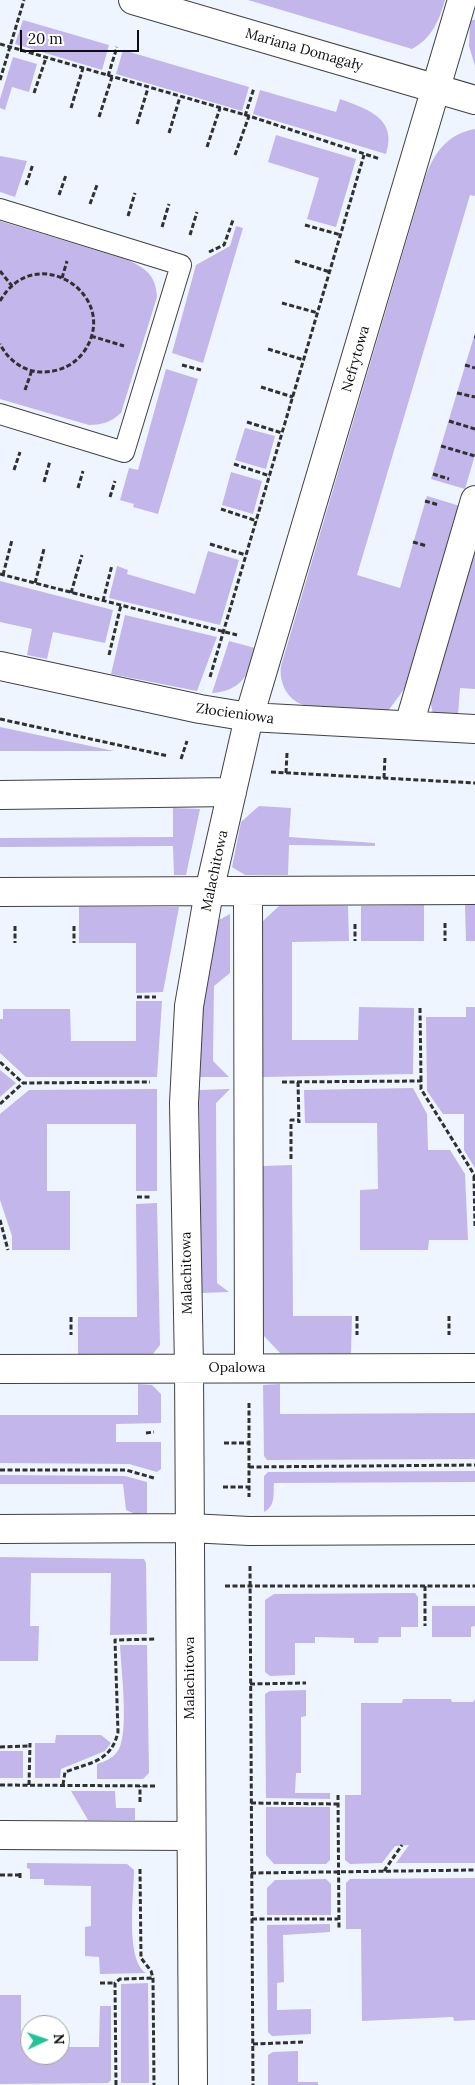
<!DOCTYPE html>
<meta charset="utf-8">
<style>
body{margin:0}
#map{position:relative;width:475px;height:2085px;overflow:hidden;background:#eef5ff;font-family:Lora,serif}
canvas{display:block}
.north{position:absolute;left:20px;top:2015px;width:50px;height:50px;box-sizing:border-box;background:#fff;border:1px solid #9f9f9f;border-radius:50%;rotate:87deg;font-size:14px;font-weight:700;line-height:20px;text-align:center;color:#0e0e0e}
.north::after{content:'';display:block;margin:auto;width:18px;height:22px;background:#1fc497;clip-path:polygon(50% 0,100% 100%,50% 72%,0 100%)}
.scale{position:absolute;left:20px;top:30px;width:119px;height:22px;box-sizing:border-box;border:2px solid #0e0e0e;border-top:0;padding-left:6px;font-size:15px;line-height:18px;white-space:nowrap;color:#0e0e0e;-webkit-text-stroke:4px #fff;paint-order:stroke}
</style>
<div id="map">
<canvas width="475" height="2085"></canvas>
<div class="north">N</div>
<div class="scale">20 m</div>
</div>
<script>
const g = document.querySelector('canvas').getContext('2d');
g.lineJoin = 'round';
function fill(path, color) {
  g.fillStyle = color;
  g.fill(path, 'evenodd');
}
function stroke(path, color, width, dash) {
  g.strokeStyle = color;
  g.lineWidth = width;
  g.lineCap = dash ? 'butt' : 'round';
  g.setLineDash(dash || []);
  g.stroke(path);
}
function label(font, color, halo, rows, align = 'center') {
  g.font = font + ' Lora,serif';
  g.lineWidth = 5;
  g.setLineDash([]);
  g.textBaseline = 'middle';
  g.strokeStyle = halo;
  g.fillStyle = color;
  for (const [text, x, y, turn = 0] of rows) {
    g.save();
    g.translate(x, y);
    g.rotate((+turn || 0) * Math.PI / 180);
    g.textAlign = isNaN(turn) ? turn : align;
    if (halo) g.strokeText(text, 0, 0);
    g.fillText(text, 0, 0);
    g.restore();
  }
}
fill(new Path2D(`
 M248,0h197c-6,21 -13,38 -33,49z
 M23,20l86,25 -7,25 -87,-26z
 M470,20h5v46l-6,-20z
 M123,50l126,37 -7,24 -126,-37z
 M13,57l24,7 -8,28 -17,-5 -7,23 -5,-2v-9z
 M260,90l76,22 4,-13c27,10 58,19 46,55l-133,-40z
 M475,129v67l-5,-1 -113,380 43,13 27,-92 33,10 -55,182 -17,23c-20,-1 -70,0 -87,-7 -15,-6 -22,-23 -20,-38l144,-488c9,-25 22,-44 50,-49z
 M276,135l80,24 -20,68 -29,-8 12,-41 -51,-16z
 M0,156l27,5 -12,36 -15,-5z
 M0,221l128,39c19,9 28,16 29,37l-36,116c-10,9 -19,12 -32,12l-89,-26z
 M236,226l7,2 -40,135 -31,-10 24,-88 34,-19z
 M475,333v122l-10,34 -34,-10z
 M166,369l32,10 -40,135 -25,-7 1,-3 -14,-4 9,-32 9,2z
 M245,428l30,8 -9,33 -31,-9z
 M231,472l31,9 -9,33 -31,-9z
 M475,535v154l-15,-1 -2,27 -25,-1 -4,-18z
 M208,551l31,9 -19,65 -111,-27 8,-32 11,4 -1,4 68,20z
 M0,581l113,29 -8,33 -52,-11 -6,27 -20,-4 5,-26 -32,-7z
 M125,615l92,22 -20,54 -86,-17z
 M229,641l26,7c-5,27 -14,43 -43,45z
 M0,727l114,24h-114z
 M259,806l32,2 -2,29 86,6v3l-86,-1 -1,30h-43l-13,-8 9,-45z
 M173,808l27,1 -14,66h-12l-1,-29 -173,1v-9l173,-1z
 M424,905v36h-63v-35z
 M465,905h10v36h-9z
 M279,906h69l1,35 -57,1v98h66l1,-33 55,1 -1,66 -150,3 -1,-155z
 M79,907h100l-16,85 -27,1v-50h-57z
 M230,914v59l-16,13 -1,75 16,16h-29l2,-63 17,-94z
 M136,1001h26l-5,76h-131l-26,-24v-34h3v-10h67l1,32h65z
 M466,1007h9v161l-11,-18v-36h-21l-16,-23 -1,-74h40z
 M0,1070l16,13 -16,14z
 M413,1088l14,26 1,36h22l15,24 3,66h-39l-1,10h-68v-60l18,-1 -1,-66h-72l-1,-33z
 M157,1089v102h-21v-67h-89v67h23v59h-58v-14l-12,-36v-86l29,-24z
 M230,1089l-14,14 1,180 12,9 -27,1 -3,-203z
 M292,1165l1,151h59l-1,37h-71l-16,-17 -1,-170z
 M157,1203l3,142 -7,9h-75v-37h59l-1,-113z
 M138,1384l14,1 9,9v29l-45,1v18h45v27l-4,3 -28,-8 -129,-1v-48h138z
 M280,1384v30l195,-1v46l-208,1 -3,-4 -1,-71z
 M475,1471v11l-201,1c-1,11 2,23 -10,29v-36l4,-4z
 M0,1475l125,1 22,6v31l-12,1 -9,-4 -3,-26h-123z
 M0,1557l144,2 2,4 1,71 -37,1 1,-62h-80l-1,53h9l-1,35h-38z
 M415,1593l3,4v30h-17v10h-22l-1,6h-24v-5l-39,-1v6h-20v32l-25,1 -5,-4v-72l9,-6z
 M432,1606h43v20l-4,1v10h-39z
 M120,1645h27l2,128 -6,6h-46v-15c9,-3 17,-6 22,-15 10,-20 2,-80 1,-104z
 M306,1690v26l-5,1v56h-5l-1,20h35v6l-64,-1 -1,-104 5,-3z
 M403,1699h48l1,3h21l2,-3v164h-79l13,-18 -14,1 -13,17 -32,1 -5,-4v-65h16v-92h41z
 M56,1735h45l10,8 -6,8 -44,18 -1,9h-25v-35h20z
 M0,1751h23v27h-23z
 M71,1791h44l1,17h19v12h-47z
 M266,1807h64v53l-4,4h-52l-8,-9z
 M27,1863l100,1 7,6c0,24 -9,90 12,103l-46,1 -1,-17 -14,-1v-29l6,-1v-40l-47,-1v-6h-14v-10l-3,-1z
 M475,1878v142l-21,1 -1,-4 -91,4 -1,-92h-15v-46l4,-4z
 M326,1879l5,5v31h-64v-27l8,-8z
 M330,1924v8l-47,3 1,47 -7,1v27l34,-1v25l-39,2 -4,-4 -1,-107z
 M148,1983l1,100h-28v-99z
 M0,1995h21v51h9v9h30v-8h39l1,-41h11v74l-3,3 -108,1z
 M298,2051v31h20v3h-50v-30l5,-3z`), '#c3b6eb');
const service = new Path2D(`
 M0,209l181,56 -57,187 -124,-38`);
const minor = new Path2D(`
 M133,0l342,100
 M0,666l200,43 49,8 226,12
 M409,725l66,-225
 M0,795l232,-3
 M0,892l475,-2
 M248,892l1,476
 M0,1369l475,-1
 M0,1529l190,-1 59,3 226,-1
 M0,1835l191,1
 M193,2085l-4,-718 -5,-264 5,-97 20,-114 40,-175 213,-717`);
stroke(service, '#414141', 22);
stroke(minor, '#414141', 30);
stroke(new Path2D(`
 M0,44l249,72 131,43
 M108,76l9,-29
 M0,80l24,-80
 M34,93l12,-35
 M71,108l12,-40
 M245,116l9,-28
 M99,117l13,-40
 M137,124l11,-36
 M169,133l11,-36
 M207,147l13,-39
 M235,155l14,-39
 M26,185l7,-21
 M59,195l7,-20
 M90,204l7,-19
 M128,216l7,-23
 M305,225l36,10
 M162,227l7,-23
 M190,235l7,-23
 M209,252l15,-7 9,-25
 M295,261l35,11
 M0,271l12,15
 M62,278l5,-17
 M0,301c36,-63 124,-4 83,52 -10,13 -25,19 -41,19 -18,0 -34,-12 -42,-28
 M282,303l36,10
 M91,336l33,10
 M474,337h1
 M268,349l36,11
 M182,365l19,5
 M465,365l10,3
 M261,387l32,10
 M25,390l7,-20
 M457,393l18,4
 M449,421l26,8
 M247,422l35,11
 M441,446l34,10
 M234,464l36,12
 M14,470l6,-18
 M433,474l16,5
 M44,482l6,-21
 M78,488l5,-17
 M110,497l5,-16
 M425,501l14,4
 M221,509l36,12
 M413,542l14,4
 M210,544l36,11
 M0,574l237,61
 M3,575l9,-35
 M35,583l9,-34
 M71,593l11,-38
 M103,601l9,-36
 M109,655l12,-50
 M210,677l154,-522
 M0,719l168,37
 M181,759l6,-18
 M271,772l204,11
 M286,773l1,-20
 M384,778l1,-21
 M445,923v18
 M355,924v17
 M15,926v17
 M74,926v17
 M137,997h19
 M420,1008l1,73
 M0,1062l23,21
 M282,1082l139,-1v8l54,87
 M298,1082l1,41
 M0,1104l23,-21 127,-1
 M291,1159v-39h8
 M474,1176l1,52
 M137,1197h14
 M0,1220l8,30
 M357,1316v19
 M449,1316v19
 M71,1317v18
 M249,1403v94
 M146,1433l8,-1
 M224,1443h25
 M249,1467l226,-2
 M0,1470h126l28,8
 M223,1487h26
 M250,1566l3,519
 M225,1586h250
 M425,1586v40
 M250,1684l56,-1
 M0,1747l30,-1
 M0,1785l157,1
 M29,1785l1,-42
 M63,1785l2,-13c26,-10 46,-10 53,-40l-3,-92 40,-1
 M338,1795l1,134
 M140,1802v-16
 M251,1803l87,1
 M140,1869l1,89 10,13 2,7 1,107
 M384,1871l18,-26
 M251,1873l224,-3
 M0,1875h21
 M20,1878v-7
 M252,1919h86
 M100,1983h15
 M253,2044l51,-2
 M116,2085l-1,-102 5,-4 33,-1`), '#303030', 3, [5, 2.5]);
stroke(service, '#fff', 20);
stroke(minor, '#fff', 28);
label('14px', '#0e0e0e', '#fff', [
 ["Mariana Domagały",304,50,16],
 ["Nefrytowa",356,359,-74],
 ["Złocieniowa",235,714,8],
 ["Malachitowa",215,871,-78],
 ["Malachitowa",187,1273,-91],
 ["Opalowa",237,1368],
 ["Malachitowa",190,1678,-90]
]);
</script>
